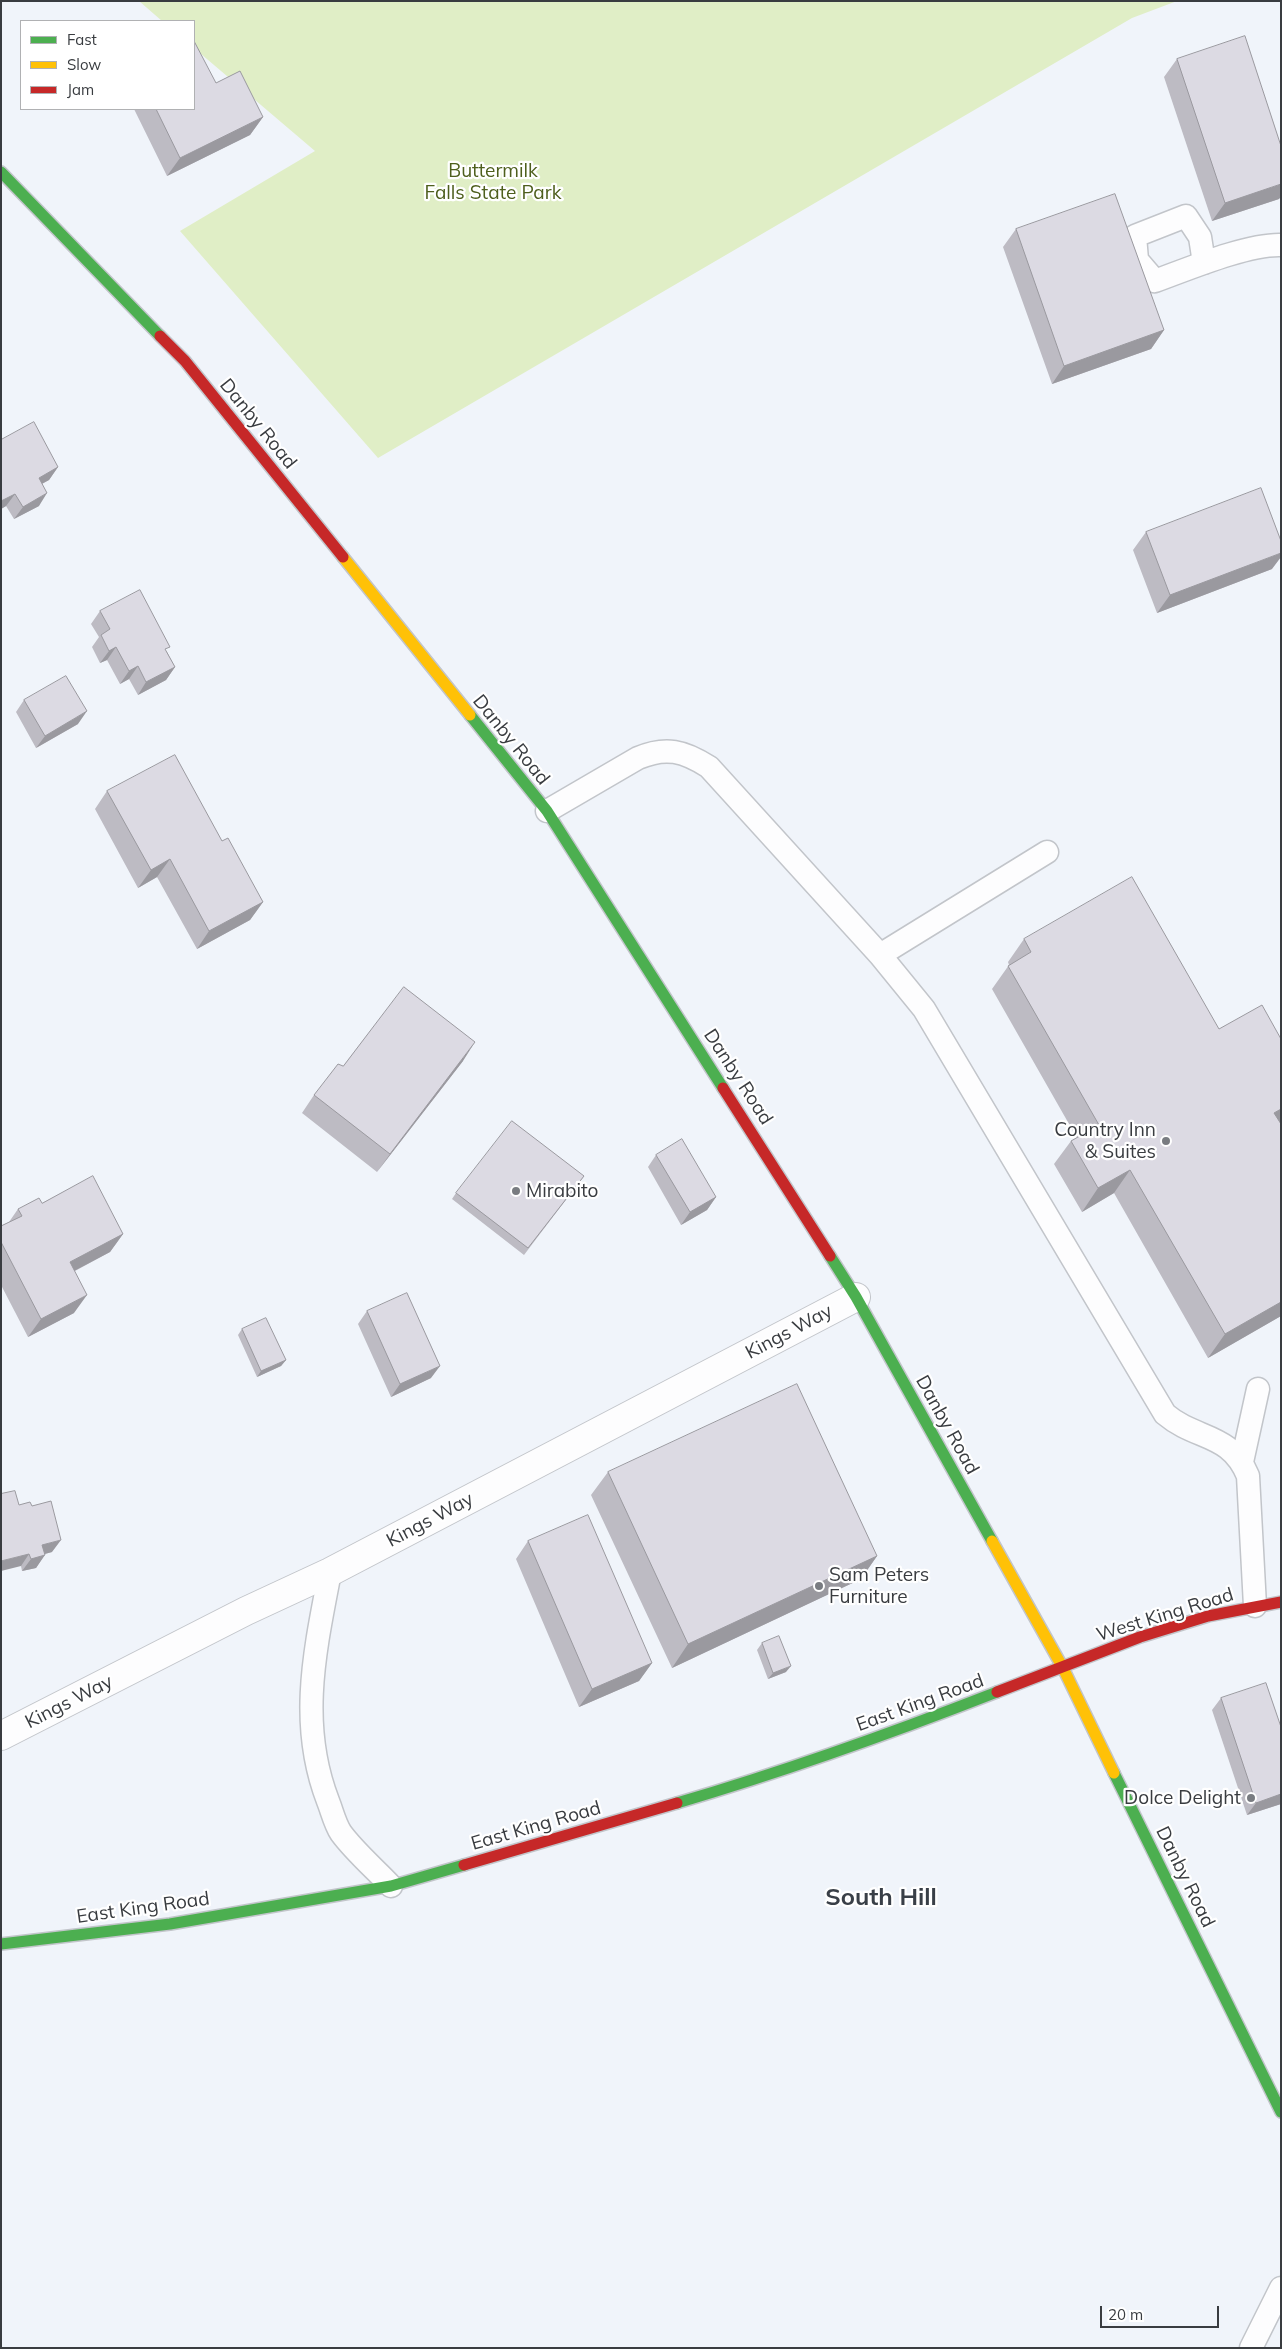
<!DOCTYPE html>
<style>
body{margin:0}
#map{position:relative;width:1282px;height:2349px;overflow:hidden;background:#f0f4fa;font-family:Mulish,sans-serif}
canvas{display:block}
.frame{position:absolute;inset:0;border:2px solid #393c40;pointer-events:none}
.legend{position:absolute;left:20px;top:20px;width:175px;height:90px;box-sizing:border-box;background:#fff;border:1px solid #b0b1b3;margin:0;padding:6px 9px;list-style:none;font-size:15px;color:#393c40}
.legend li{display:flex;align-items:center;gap:10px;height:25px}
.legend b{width:25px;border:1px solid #b0b1b3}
.scale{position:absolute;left:1100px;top:2306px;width:119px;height:22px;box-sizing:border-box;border:2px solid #393c40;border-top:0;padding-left:6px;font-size:15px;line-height:18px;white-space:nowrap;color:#393c40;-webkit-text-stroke:4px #fff;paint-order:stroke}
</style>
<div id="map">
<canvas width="1282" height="2349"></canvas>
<div class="frame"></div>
<ul class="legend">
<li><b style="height:6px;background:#4caf50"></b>Fast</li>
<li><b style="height:6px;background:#ffc107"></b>Slow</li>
<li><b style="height:6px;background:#c62828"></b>Jam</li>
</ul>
<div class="scale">20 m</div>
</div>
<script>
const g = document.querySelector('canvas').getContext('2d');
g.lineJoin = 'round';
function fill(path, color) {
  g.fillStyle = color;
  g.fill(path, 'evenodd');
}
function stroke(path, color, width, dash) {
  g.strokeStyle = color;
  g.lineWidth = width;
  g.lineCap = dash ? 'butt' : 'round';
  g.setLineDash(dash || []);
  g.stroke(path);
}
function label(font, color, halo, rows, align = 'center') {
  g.font = font + ' Mulish,sans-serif';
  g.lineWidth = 4.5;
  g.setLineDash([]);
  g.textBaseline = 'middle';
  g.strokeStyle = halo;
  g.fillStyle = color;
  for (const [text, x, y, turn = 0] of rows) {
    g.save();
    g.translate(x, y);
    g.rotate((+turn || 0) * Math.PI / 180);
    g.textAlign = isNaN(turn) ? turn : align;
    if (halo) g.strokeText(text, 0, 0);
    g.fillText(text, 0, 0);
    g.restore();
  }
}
fill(new Path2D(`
 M139,1h1038l-45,17 -754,440 -198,-227 135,-80 -121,-103v-27h-32z`), '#e0eec6');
const lane = new Path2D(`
 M1204,263l-4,-26 -14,-21 -51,20 2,24 18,21c33,-12 92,-37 126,-36
 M547,811l91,-53c28,-12 46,-7 71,9l171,188 44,54 241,405c32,27 65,18 83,62l7,130
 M880,955l167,-103
 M1242,1462l16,-73
 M330,1572c-15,78 -32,152 -2,229 4,10 7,23 13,32 14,19 34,36 50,53
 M1251,2348l30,-60`);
const street = new Path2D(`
 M1,1736l245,-125 84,-39 526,-275`);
const fast = new Path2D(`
 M1,172l159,164
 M470,715l77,96 176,277
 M830,1256l26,41 136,244
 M1114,1773l167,339
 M677,1803c109,-32 215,-70 320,-111
 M1,1944l169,-20 221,-38 73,-21`);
const slow = new Path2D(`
 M343,557l127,158
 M992,1541l71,127 51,105`);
const jam = new Path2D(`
 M160,336l25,25 158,196
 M723,1088l107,168
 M997,1692l143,-55 68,-21 73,-14
 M464,1865l213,-62`);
stroke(lane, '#c2c5ca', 25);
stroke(street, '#c2c5ca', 30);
stroke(fast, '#c2c5ca', 14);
stroke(slow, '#c2c5ca', 14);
stroke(jam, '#c2c5ca', 14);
stroke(lane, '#fdfdfe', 22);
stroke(street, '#fdfdfe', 28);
stroke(fast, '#4caf50', 11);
stroke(slow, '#ffc107', 11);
stroke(jam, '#c62828', 11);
fill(new Path2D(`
 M1177,59l102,140 -67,22 -48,-144z
 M134,109h60l69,8 -13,18 -83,41z
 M1016,229l148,101 -13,19 -99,35 -49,-137z
 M1,440l57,27 -9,13 -7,4 -3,22 -25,13 -8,-13 -5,3z
 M1146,532l126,37 -115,44 -24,-63z
 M100,611l67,41 8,15 -9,13 -28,15 -9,-16 -9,5 -13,-24 -7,3 -8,-16 7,-10 -8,-13z
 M24,700l54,24 -42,24 -20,-36z
 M107,791l115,50 41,61 -13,18 -53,29 -40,-72 -19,11 -43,-79z
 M1024,939l195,90 62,10v277l-73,42 -94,-165 -32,19 -28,-48 17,-23 6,-3 -85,-149 17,-24 -1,-3z
 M463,1061l-86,111 -75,-59 12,-18 29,-29z
 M656,1155l60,42 -9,13 -26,15 -33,-58z
 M584,1176l-60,79 -72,-56 4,-6z
 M42,1203l81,31 -13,18 -35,19 -1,42 -46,24 -27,-52v-59l8,-4 9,-13z
 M367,1311l64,67 -40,19 -33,-73z
 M242,1329l44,31 -5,6 -24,11 -19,-42z
 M608,1472l269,84 -16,23 -189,89 -81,-173z
 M19,1505l13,1 20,46 -7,2 -9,14 -14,3 -1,-5z
 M528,1541l124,122 -13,18 -60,26 -63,-148z
 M762,1643l24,29 -18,7 -11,-29z
 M1221,1698l60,29v77l-34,11 -35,-105z`), '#bdbbc3');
fill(new Path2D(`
 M263,117l-13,18 -83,41 13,-18z
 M1281,184v13l-2,2 -67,22 13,-18z
 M1164,330l-13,19 -99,35 12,-18z
 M58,467l-9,13 -19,10 9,-12z
 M47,493l-8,13 -25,13 9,-12z
 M15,494l-9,12 -5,3v-8z
 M1281,553v4l-9,12 -115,44 13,-18z
 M116,647l-9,13 -7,3 9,-12z
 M138,666l-9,13 -9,5 9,-13z
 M175,667l-9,13 -28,15 8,-13z
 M87,711l-9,13 -42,24 9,-12z
 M170,859l-13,18 -19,11 13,-18z
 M263,902l-13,18 -53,29 12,-18z
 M475,1042l-12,19 -86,111 13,-18z
 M1281,1109v14l-23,13 16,-23z
 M1130,1170l-16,23 -32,19 16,-24z
 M716,1197l-9,13 -26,15 9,-13z
 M123,1234l-13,18 -53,28 13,-18z
 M87,1295l-13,18 -46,24 13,-18z
 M1281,1302v14l-73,42 17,-24z
 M286,1360l-5,6 -24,11 4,-6z
 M440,1366l-9,12 -40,19 9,-13z
 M61,1540l-9,12 -19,5 9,-12z
 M29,1554l-8,12 -20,5v-10z
 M45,1555l-9,13 -14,3 9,-12z
 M877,1556l-16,23 -189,89 16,-24z
 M652,1663l-13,18 -60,26 13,-18z
 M791,1666l-5,6 -18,7 5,-6z
 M1281,1794v10l-34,11 9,-12z`), '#9a999f');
const building = new Path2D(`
 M1245,36l36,110v38l-56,19 -48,-144z
 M194,41l22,42 24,-12 23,46 -83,41 -24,-49h38z
 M1115,194l49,136 -100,36 -48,-137z
 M34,422l24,45 -19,11 8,15 -24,14 -8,-13 -14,7v-61z
 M1261,488l20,53v12l-111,42 -24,-63z
 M140,590l30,57 -5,2 10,18 -29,15 -8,-16 -9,5 -13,-24 -7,4 -8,-16 9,-6 -10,-18z
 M66,676l21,35 -42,25 -21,-36z
 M175,755l47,86 6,-3 35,64 -54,29 -39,-72 -19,11 -44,-79z
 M1132,877l87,152 43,-24 19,34v70l-7,4 7,11v178l-56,32 -95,-164 -32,18 -27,-47 28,-16 -91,-159 23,-14 -7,-13z
 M404,987l71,55 -85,112 -76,-59 24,-31 5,2z
 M512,1121l72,55 -56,72 -72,-55z
 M682,1139l34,58 -26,15 -34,-57z
 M93,1176l30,58 -53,28 17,33 -46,24 -40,-77v-16l21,-10 -4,-7 21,-11 3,5z
 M407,1293l33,73 -40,18 -33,-73z
 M266,1318l20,42 -25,11 -19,-42z
 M797,1384l80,172 -189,88 -80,-172z
 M15,1491l4,14 11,-3 2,4 19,-5 10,39 -19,5 3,10 -14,4 -2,-5 -28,7v-67z
 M588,1515l64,148 -60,26 -64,-148z
 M779,1636l12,30 -18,7 -11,-30z
 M1266,1683l15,44v67l-25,9 -35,-105z`);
fill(building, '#dcdae3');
stroke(building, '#9a999f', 1);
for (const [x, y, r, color] of [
 [1166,1141,5,"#797c81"],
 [516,1191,5,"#797c81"],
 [819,1586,5,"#797c81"],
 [1251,1798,5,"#797c81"]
]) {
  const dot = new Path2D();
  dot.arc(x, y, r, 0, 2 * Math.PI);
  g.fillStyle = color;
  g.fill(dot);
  stroke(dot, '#fff', 2);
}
label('19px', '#4e5f1d', '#fff', [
 ["Buttermilk",493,171],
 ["Falls State Park",493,193]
]);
label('19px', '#393c40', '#fff', [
 ["Danby Road",258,424,51],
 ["Danby Road",511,740,51],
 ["Danby Road",738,1077,57],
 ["Kings Way",789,1332,-28],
 ["Danby Road",947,1425,61],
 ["Kings Way",430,1520,-28],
 ["West King Road",1165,1615,-17],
 ["Kings Way",69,1702,-27],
 ["East King Road",920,1703,-20],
 ["East King Road",536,1826,-16],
 ["Danby Road",1185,1877,64],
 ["East King Road",143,1908,-8]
]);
label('19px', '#393c40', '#fff', [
 ["Country Inn",1156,1130],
 ["& Suites",1156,1152],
 ["Mirabito",526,1191,"left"],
 ["Sam Peters",829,1575,"left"],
 ["Furniture",829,1597,"left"],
 ["Dolce Delight",1241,1798]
], 'right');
label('bold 24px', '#393f47', '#fff', [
 ["South Hill",881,1898]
]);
</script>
